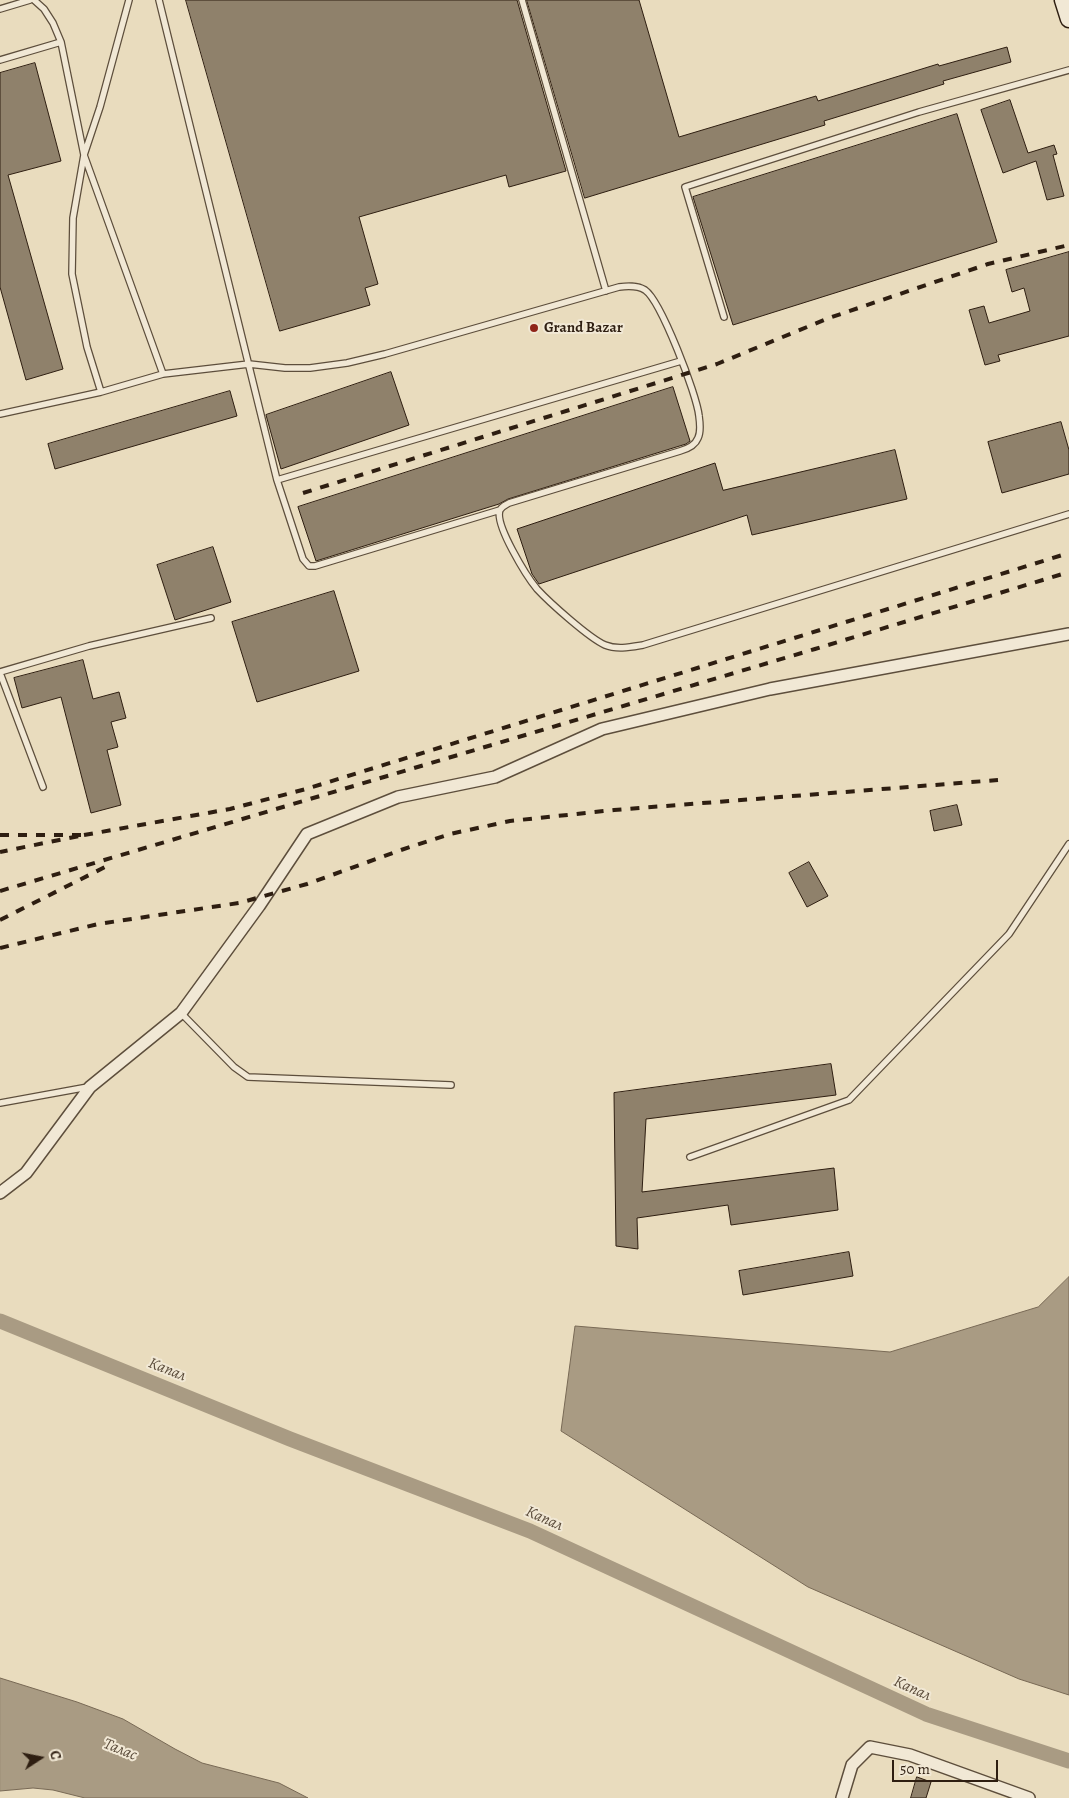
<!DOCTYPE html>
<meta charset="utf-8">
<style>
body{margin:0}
#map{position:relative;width:1069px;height:1798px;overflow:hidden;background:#e9dcbe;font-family:Alegreya,serif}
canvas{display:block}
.north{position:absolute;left:15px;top:1733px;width:50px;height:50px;-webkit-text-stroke:4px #f1e8d5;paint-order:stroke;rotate:79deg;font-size:14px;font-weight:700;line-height:20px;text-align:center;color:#2e1e11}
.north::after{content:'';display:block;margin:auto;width:18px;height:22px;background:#2e1e11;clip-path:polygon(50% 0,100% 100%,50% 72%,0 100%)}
.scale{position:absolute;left:892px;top:1760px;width:106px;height:22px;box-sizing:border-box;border:2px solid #2e1e11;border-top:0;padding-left:6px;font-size:15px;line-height:18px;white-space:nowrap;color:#2e1e11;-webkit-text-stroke:4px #f1e8d5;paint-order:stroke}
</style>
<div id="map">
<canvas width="1069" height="1798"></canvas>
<div class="north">С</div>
<div class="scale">50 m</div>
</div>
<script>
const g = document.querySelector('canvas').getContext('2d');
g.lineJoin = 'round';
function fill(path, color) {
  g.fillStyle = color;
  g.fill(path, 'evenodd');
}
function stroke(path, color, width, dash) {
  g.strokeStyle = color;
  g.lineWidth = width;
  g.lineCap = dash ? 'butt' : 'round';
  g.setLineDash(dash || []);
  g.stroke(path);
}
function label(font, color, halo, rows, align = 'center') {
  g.font = font + ' Alegreya,serif';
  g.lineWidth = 4;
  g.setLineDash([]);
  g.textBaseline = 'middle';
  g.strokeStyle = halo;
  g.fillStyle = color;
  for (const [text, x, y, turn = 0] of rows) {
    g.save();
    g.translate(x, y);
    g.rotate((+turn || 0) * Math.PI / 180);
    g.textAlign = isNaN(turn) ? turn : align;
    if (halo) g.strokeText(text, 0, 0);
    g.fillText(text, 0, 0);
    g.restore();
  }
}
const water = new Path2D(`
 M1069,1277v418l-50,-16 -211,-92 -247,-156 14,-105 315,26 148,-45z
 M0,1678l77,24 46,17 52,30 27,14 77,20 29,15h-223l-32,-8 -20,-2 -33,3z`);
fill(water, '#a99b83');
stroke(water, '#786955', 1);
stroke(new Path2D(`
 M0,1321l290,118 240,92 396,183 143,47`), '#a99b83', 15);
const building = new Path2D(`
 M186,0h331l49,171 -57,16 -3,-12 -147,42 19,67 -13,4 5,17 -90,26z
 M527,0h112l40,137 137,-41 2,5 120,-37 1,2 68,-19 4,15 -68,19 1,3 -120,37 1,4 -240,73z
 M35,63l26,98 -53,14 55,194 -37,11 -26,-93v-214z
 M1010,100l18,53 26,-8 3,9 -4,1 11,41 -17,4 -11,-39 -33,12 -22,-63z
 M957,114l40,128 -264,83 -40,-128z
 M1069,252v84l-71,19 2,6 -15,4 -16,-55 15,-4 5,17 41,-12 -6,-23 -12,4 -6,-22z
 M391,372l18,53 -128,44 -15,-54z
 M673,387l17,54 -4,3 -178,55 -9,5 -183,57 -18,-54z
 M230,391l7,25 -182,53 -7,-25z
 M1061,422l8,28v24l-67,19 -14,-51z
 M895,450l12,49 -155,36 -5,-20 -208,69 -7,-10 -15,-45 198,-66 8,27z
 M213,547l18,55 -56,18 -18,-55z
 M334,591l25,80 -102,31 -25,-80z
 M83,660l10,39 26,-7 7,26 -15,4 7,25 -11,3 14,55 -30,8 -30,-116 -39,11 -8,-30z
 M957,805l5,20 -28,6 -4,-20z
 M809,862l19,34 -21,11 -18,-34z
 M831,1064l5,31 -190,24 -4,73 192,-24 4,42 -107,15 -3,-20 -91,13 1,31 -22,-3 -2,-153z
 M849,1252l4,24 -110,19 -4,-24z
 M917,1777l14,5 -5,16h-15z`);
fill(building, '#8f816b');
stroke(building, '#2e1e11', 1);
const lane = new Path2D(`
 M34,0l10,9 9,14 8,19 23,113 79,219
 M159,0l118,480 26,79 6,7h6l185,-56
 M522,0l84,291
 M0,9l30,-9
 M0,60l61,-18
 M724,317l-39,-130 234,-75 150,-42
 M101,392l-14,-45 -15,-73 1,-56 11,-63 16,-48 29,-107
 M0,414l101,-22 62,-18 86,-10 36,4h25l37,-5 38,-9 234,-67c8,-1 18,-2 26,3 16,11 52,105 54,126 1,7 2,16 -1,22 -3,8 -11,11 -18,13l-171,52c-3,2 -7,3 -9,7 -6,14 27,67 37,79 12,13 52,49 68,56 12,5 26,2 38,0l426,-131
 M277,480l404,-119
 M0,672l89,-26 122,-28
 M0,673l43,114
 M181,1013l53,54 14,10 203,8
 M0,1103l88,-16
 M690,1157l159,-57 160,-166 60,-90`);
const street = new Path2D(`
 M0,1193l26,-20 64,-86 91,-74 78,-107 48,-72 91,-37 97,-20 107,-48 168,-40 299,-55
 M842,1798l10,-33 18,-18 40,8 119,43`);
const secondary = new Path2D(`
 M1063,0l6,19`);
stroke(lane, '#5d4e3c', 8);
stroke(street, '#5d4e3c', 14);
stroke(secondary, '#2e1e11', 19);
stroke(lane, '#f1e8d5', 5.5);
stroke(street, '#f1e8d5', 11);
stroke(secondary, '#f1e8d5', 16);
stroke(new Path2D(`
 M303,493l414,-129 112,-46 159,-54 81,-19
 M0,835h84l-84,17
 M84,835l146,-26 76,-20 763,-236
 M0,891l815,-242 254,-77
 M0,920l109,-55
 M0,948l98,-24 141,-21 68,-19 94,-34 49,-16 60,-13 104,-11 384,-30`), '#2e1e11', 4, [9, 9]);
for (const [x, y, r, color] of [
 [534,328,5,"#8f2418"]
]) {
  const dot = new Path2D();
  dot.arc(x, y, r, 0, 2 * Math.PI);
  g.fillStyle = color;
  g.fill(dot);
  stroke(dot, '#f1e8d5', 2);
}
label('bold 15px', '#2e1e11', '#f1e8d5', [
 ["Grand Bazar",544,328]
], 'left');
label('italic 16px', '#594a39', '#f1e8d5', [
 ["Капал",167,1370,22],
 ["Капал",544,1519,24],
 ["Капал",912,1689,24],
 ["Талас",120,1750,22]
]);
</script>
